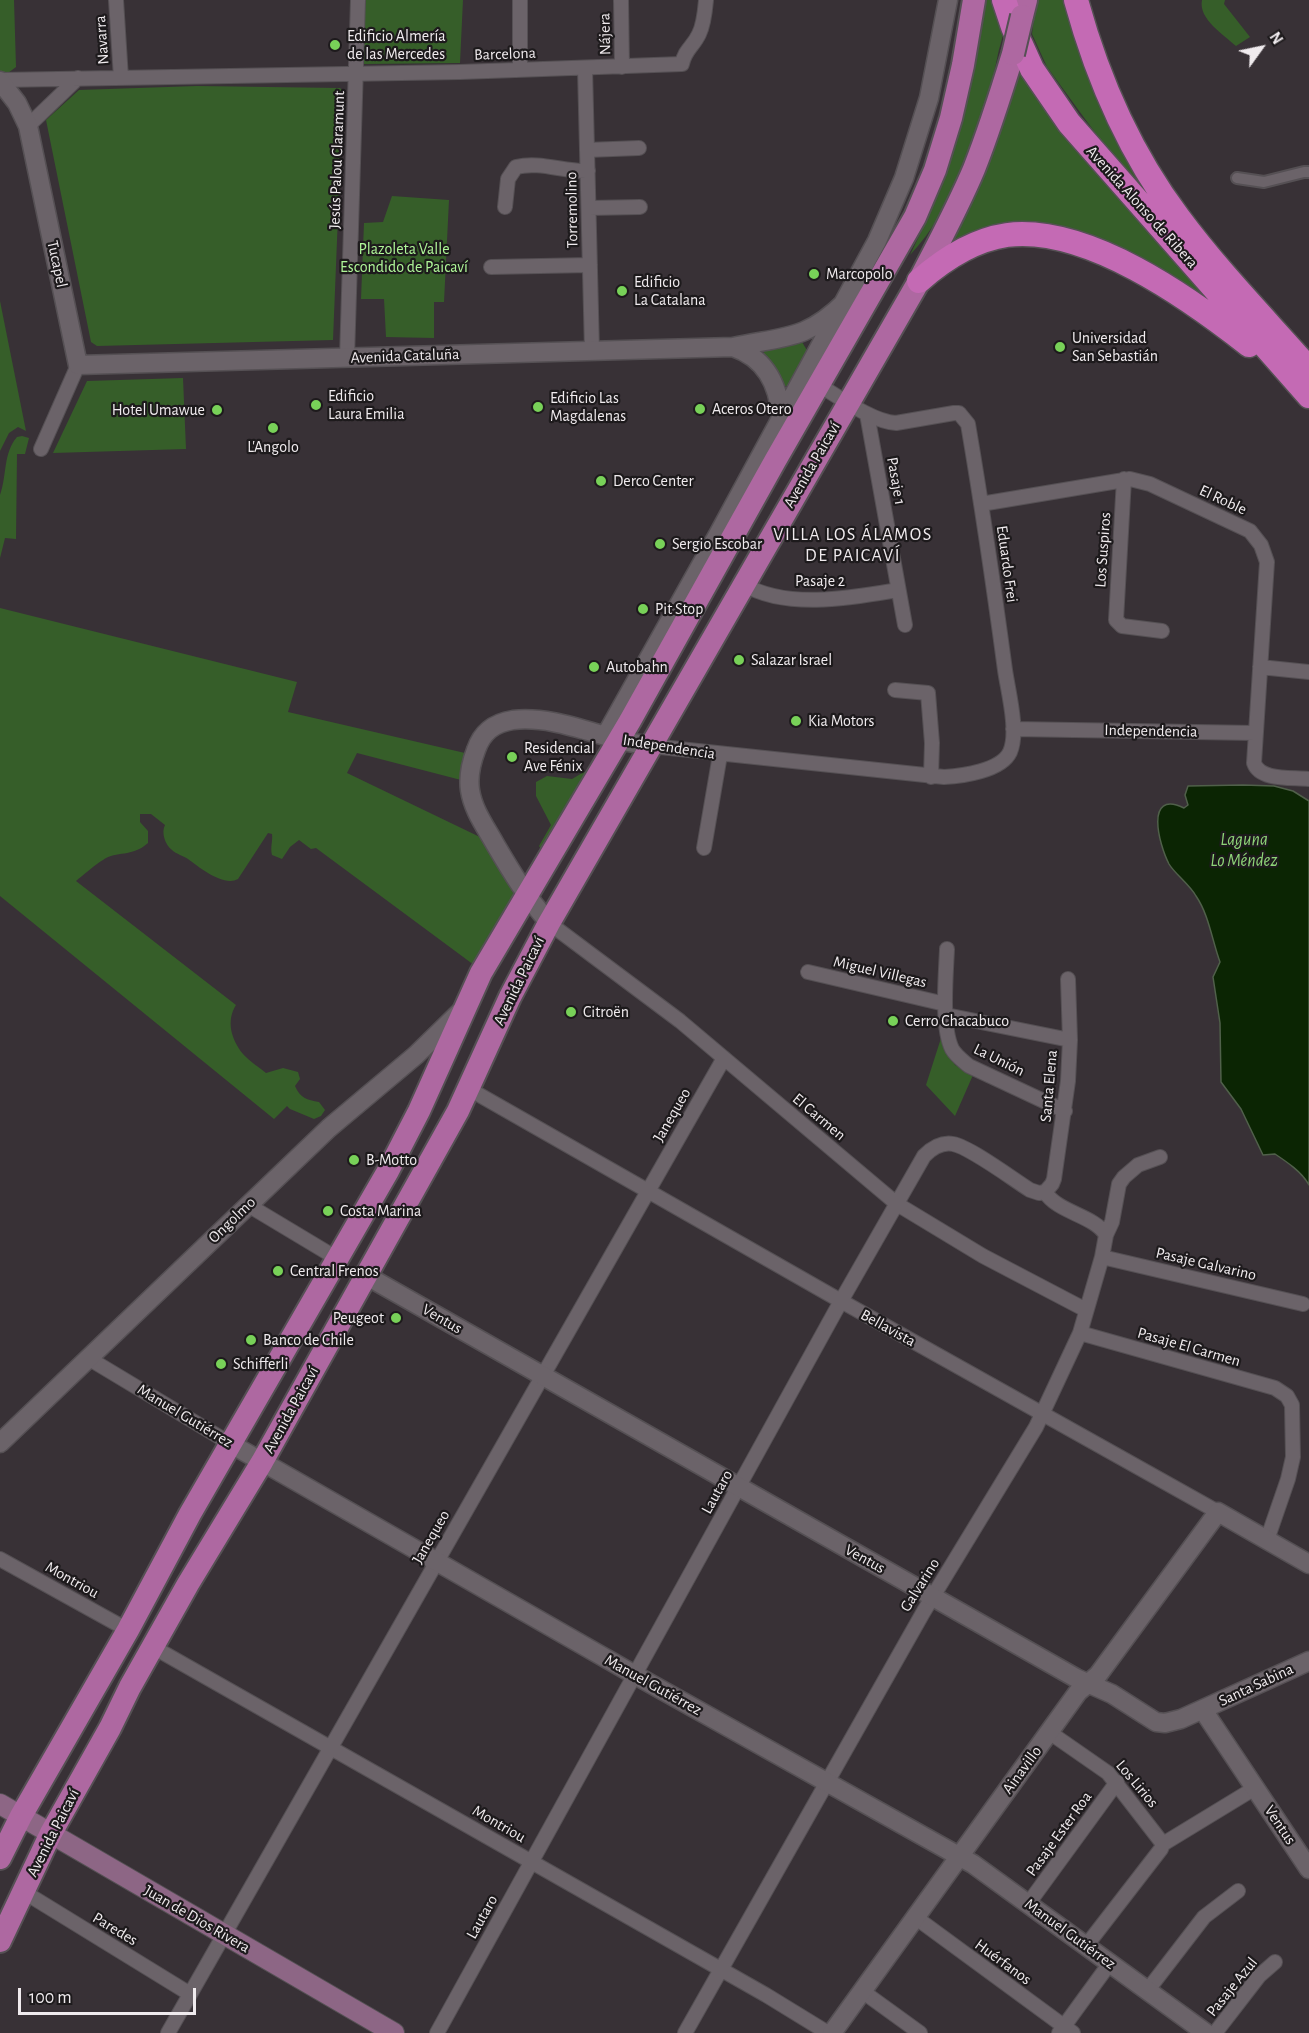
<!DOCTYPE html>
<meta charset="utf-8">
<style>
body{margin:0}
#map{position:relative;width:1309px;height:2033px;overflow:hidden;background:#383136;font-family:"Alegreya Sans",sans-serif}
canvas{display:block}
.north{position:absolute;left:1231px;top:18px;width:60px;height:60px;-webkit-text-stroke:4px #1d1a1c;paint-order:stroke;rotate:57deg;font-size:16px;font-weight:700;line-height:24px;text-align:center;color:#f0ebee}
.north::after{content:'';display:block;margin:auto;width:21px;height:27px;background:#f0ebee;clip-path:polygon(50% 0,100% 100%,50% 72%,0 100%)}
.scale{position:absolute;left:18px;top:1988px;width:178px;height:27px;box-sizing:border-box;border:3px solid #f0ebee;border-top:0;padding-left:8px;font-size:18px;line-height:21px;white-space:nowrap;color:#f0ebee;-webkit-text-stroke:4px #1d1a1c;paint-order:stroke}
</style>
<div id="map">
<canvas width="1309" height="2033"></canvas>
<div class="north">N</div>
<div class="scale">100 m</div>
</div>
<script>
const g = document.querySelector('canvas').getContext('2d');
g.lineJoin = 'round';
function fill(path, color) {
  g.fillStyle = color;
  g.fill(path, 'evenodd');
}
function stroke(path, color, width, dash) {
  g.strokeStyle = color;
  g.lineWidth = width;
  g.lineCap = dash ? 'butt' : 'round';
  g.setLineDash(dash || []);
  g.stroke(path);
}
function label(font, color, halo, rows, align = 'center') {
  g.font = font + ' "Alegreya Sans",sans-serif';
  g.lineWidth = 4.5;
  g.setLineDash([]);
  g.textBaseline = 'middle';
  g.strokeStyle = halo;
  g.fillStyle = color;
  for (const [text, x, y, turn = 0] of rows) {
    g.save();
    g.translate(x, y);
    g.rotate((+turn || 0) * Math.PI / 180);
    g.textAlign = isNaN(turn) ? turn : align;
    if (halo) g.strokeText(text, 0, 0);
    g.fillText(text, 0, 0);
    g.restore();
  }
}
fill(new Path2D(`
 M0,0h14l2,67 -16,12z
 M365,0h98l-3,63 -98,1z
 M985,0h11c2,8 8,18 8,26 0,9 -4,19 -6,28 -12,63 -43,155 -88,201l20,-42 19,-59z
 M1036,0h31l112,237 -72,-88 -60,-82 -15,-33z
 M1202,0h23l-1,4 26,33 -14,9c-12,-11 -38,-27 -34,-46z
 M1021,67l201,242 -175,-77 -104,20 42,-78z
 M197,86l143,2 3,3 -10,249 -236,6 -6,-4 -45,-222 33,-30z
 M392,196l57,4 -5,102h-10v36l-48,-1 -2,-38h-23l3,-76 19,-1z
 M0,301l26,130 -8,-4 -9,6 -9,18z
 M802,342l6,10 -20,34h-4l-20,-29v-8z
 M183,378l3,71 -133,4 34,-72z
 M22,436l7,2 -4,16h-8l-1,85 -11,-1 -5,20v-63c7,-19 3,-42 17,-58z
 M0,608l297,74 -9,30 177,41 -4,27 -104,-27 -10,20 135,65 34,54 -42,73 -158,-117 -5,1 -12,-9 -9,7 -8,12 -10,-4c-2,-8 1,-14 0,-21l-4,-1 -30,46c-14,8 -38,-11 -50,-20 -4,-3 -12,-5 -16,-9 -7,-5 -11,-18 -7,-25l-14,-11h-11v8l8,9v12c-17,15 -31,7 -45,17 -7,4 -21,16 -27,21l160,124c-10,16 -5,34 7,49 6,7 16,13 23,19l17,-5 15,4 2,7 -5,7c5,12 12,14 24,16l6,8 -4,6 -7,3 -24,-10 -3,-3 -13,13 -274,-223z
 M589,769l-47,82 -3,-5 12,-21 -15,-29v-14l11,-6 25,3z
 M942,1035l13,30 18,10 -18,41 -29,-31z`), '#365e29');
const water = new Path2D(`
 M1243,785l31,1 19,5 16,10v384c-7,-13 -22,-23 -34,-31l-12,1 -22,-46 -20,-27 -1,-59 -7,-46 7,-15c-8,-22 -11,-47 -24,-66 -6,-11 -22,-23 -27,-32 -10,-19 -25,-75 15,-56l4,-3 -3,-10 3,-9z`);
fill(water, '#0b2503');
stroke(water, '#50604a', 1.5);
const pedestrian = new Path2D(`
 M1237,178l27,4 40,-10h5`);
const minor = new Path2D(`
 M116,0l5,78
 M621,0l1,67
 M585,69l7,282
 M520,70v-70
 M0,80l460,-8 222,-8c3,-15 11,-17 17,-30 5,-10 6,-23 7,-34
 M28,126l50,-48
 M587,150l52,-2
 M505,207l3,-28 8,-12c24,-6 48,5 72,4
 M589,208l51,-1
 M491,267l99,-2
 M347,358l11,-358
 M867,414l38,211
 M41,449l37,-84
 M1124,479l-8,141 6,6 40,5
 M981,504l149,-25 20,5 100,47 11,14 6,17 -13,201c6,18 38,14 55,16
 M743,584c43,26 108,14 155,6
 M1260,667l49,5
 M895,690l33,3 4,50 -1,34
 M1013,729l242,4
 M651,746l293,31c18,-1 57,-6 66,-25 9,-20 -2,-61 -5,-82 -11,-82 -23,-164 -37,-246l-9,-11h-5l-58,10c-23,-1 -57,-26 -77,-38
 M704,848l16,-93
 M549,923l131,98 217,183 86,52 103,54
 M947,949c-1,25 -6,78 5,100 4,7 10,11 17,17l96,45
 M808,972l137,32
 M946,1015l124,25
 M469,1089l372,212 377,211
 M1045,1192l7,-8 2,-5 14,-98 2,-41 -2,-61
 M1045,1192c13,21 49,23 61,43
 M248,1205l90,54
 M1102,1257l201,47
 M1080,1333l195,55 12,8 5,9 1,52 -5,22 -21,61
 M88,1358l143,86
 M0,1559l128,71
 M153,1647l613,348 62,38
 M1049,1732l59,41 55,71
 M24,1892l166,102
 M1028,1904l89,-122
 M915,1917l158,116
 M1086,1946l75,-97 2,-5 92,-56
 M862,1991l58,42
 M1147,1991l57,-74 34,-26
 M168,2033l556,-975
 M437,2033l404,-732 83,-145c8,-8 18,-14 29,-12 17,3 61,36 77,46l9,3 6,-1
 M685,2033l239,-422 112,-184 44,-94 22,-76 4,-22 6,-13 7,-38 5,-7 14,-12 22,-8
 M1059,2033l51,-70
 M1215,2033l44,-57 16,-14`);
const tertiary = new Path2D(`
 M0,81l17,22 11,23 50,239 655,-18c51,-11 73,-6 113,-46
 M733,347c32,11 45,36 48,69
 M606,735l113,-202 158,-292 27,-63 25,-80 19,-98
 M549,923c-23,-27 -37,-50 -54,-79 -10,-18 -22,-34 -25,-54 -2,-14 1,-27 6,-40 6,-18 18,-27 37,-30 36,-4 72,11 107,20 10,3 21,4 31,6
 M365,1275l711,403 36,16 44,28 9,1 16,-4 128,-58
 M0,1443l329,-315 87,-73 44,-43
 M231,1444l404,231 338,189 233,169
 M1203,1710l106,159
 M832,2033l246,-341 20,-17 120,-163 91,52`);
const secondary = new Path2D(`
 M0,1804l394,229`);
const primary = new Path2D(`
 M1022,16l4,-16
 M0,1858l21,-42 107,-186 62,-116 198,-343 31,-60 62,-138 149,-252 145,-260 140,-244 20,-47 16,-52 12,-53 11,-65
 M0,1941l51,-108 59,-105 20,-41 58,-103 74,-122 196,-351 52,-114 39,-74 370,-642c19,-37 39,-74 55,-112 15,-38 27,-76 39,-115`);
const trunk = new Path2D(`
 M1004,0l9,27 19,42 37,54 240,273
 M1076,0c21,77 54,153 102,217 40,54 87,102 131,152
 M919,281c25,-22 54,-41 88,-46 80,-10 182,63 242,110`);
stroke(pedestrian, '#555054', 14);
stroke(minor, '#555054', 16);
stroke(tertiary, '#555054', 21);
stroke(secondary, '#555054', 22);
stroke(primary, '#555054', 26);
stroke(trunk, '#555054', 27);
stroke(pedestrian, '#6b6369', 10);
stroke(minor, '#6b6369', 14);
stroke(tertiary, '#6b6369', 18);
stroke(secondary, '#8d6685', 20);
stroke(primary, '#ae68a1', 22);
stroke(trunk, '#c46ab4', 24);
const primaryBridge = new Path2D(`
 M1013,54l9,-38`);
stroke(primaryBridge, '#555054', 26, []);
stroke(primaryBridge, '#ae68a1', 22);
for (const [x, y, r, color] of [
 [335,45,6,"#78d158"],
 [814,274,6,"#78d158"],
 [622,291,6,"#78d158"],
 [1060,347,6,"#78d158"],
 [316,405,6,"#78d158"],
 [538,407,6,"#78d158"],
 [700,409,6,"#78d158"],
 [217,410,6,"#78d158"],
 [273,428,6,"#78d158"],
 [601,481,6,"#78d158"],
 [660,544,6,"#78d158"],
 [643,609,6,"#78d158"],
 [739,660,6,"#78d158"],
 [594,667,6,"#78d158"],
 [796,721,6,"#78d158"],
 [512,757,6,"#78d158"],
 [571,1012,6,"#78d158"],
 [893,1021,6,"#78d158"],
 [354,1160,6,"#78d158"],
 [328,1211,6,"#78d158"],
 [278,1271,6,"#78d158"],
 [396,1318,6,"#78d158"],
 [251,1340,6,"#78d158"],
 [221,1364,6,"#78d158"]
]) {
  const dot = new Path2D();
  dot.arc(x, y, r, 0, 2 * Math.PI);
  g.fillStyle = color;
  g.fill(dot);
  stroke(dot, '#1d1a1c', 2);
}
label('16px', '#f0ebee', '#1d1a1c', [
 ["Nájera",605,34,-91],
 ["Navarra",102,40,-94],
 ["Barcelona",505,54,-2],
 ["Jesús Palou Claramunt",337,160,-88],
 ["Avenida Alonso de Ribera",1142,207,48],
 ["Torremolino",572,210,-91],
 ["Tucapel",57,264,78],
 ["Avenida Cataluña",405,356,-2],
 ["Avenida Paicaví",812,465,-60],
 ["Pasaje 1",896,481,80],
 ["El Roble",1223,500,25],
 ["Los Suspiros",1103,550,-86],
 ["Eduardo Frei",1007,564,82],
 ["Pasaje 2",820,581],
 ["Independencia",1151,731,1],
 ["Independencia",669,747,9],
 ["Miguel Villegas",880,972,13],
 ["Avenida Paicaví",519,981,-64],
 ["La Unión",999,1060,26],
 ["Santa Elena",1049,1086,-85],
 ["Janequeo",672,1115,-60],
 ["El Carmen",819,1117,40],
 ["Ongolmo",232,1220,-44],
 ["Pasaje Galvarino",1206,1264,13],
 ["Ventus",442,1319,30],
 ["Bellavista",888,1328,29],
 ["Pasaje El Carmen",1189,1347,16],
 ["Avenida Paicaví",291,1410,-61],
 ["Manuel Gutiérrez",185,1416,31],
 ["Lautaro",717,1492,-61],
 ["Janequeo",431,1537,-60],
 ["Ventus",865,1559,29],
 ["Montriou",72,1580,29],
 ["Galvarino",920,1585,-58],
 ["Manuel Gutiérrez",653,1685,29],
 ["Santa Sabina",1256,1685,-25],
 ["Ainavillo",1022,1770,-54],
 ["Los Lirios",1137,1784,50],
 ["Montriou",499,1824,30],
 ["Ventus",1280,1825,56],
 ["Avenida Paicaví",53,1833,-63],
 ["Pasaje Ester Roa",1059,1834,-54],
 ["Lautaro",482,1917,-61],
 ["Juan de Dios Rivera",197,1919,30],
 ["Paredes",115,1929,31],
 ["Manuel Gutiérrez",1070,1934,36],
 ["Huérfanos",1003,1962,36],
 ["Pasaje Azul",1232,1987,-51]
]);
label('16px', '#f0ebee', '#1d1a1c', [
 ["Edificio Almería",347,36],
 ["de las Mercedes",347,54],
 ["Marcopolo",826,274],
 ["Edificio",634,282],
 ["La Catalana",634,300],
 ["Universidad",1072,338],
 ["San Sebastián",1072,356],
 ["Edificio",328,396],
 ["Laura Emilia",328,414],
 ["Edificio Las",550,398],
 ["Magdalenas",550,416],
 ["Aceros Otero",712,409],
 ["Hotel Umawue",205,410,"right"],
 ["L'Angolo",273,447,"center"],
 ["Derco Center",613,481],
 ["Sergio Escobar",672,544],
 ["Pit Stop",655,609],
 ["Salazar Israel",751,660],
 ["Autobahn",606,667],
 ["Kia Motors",808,721],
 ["Residencial",524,748],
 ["Ave Fénix",524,766],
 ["Citroën",583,1012],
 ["Cerro Chacabuco",905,1021],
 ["B-Motto",366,1160],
 ["Costa Marina",340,1211],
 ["Central Frenos",290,1271],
 ["Peugeot",384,1318,"right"],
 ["Banco de Chile",263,1340],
 ["Schifferli",233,1364]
], 'left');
label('16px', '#aff698', '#1d1a1c', [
 ["Plazoleta Valle",404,249],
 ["Escondido de Paicaví",404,267]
]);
g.letterSpacing = '1.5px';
label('18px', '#f0ebee', '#1d1a1c', [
 ["VILLA LOS ÁLAMOS",853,535],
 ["DE PAICAVÍ",853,556]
]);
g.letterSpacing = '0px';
label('italic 18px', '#8ed478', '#1d1a1c', [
 ["Laguna",1244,840],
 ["Lo Méndez",1244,861]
]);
</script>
